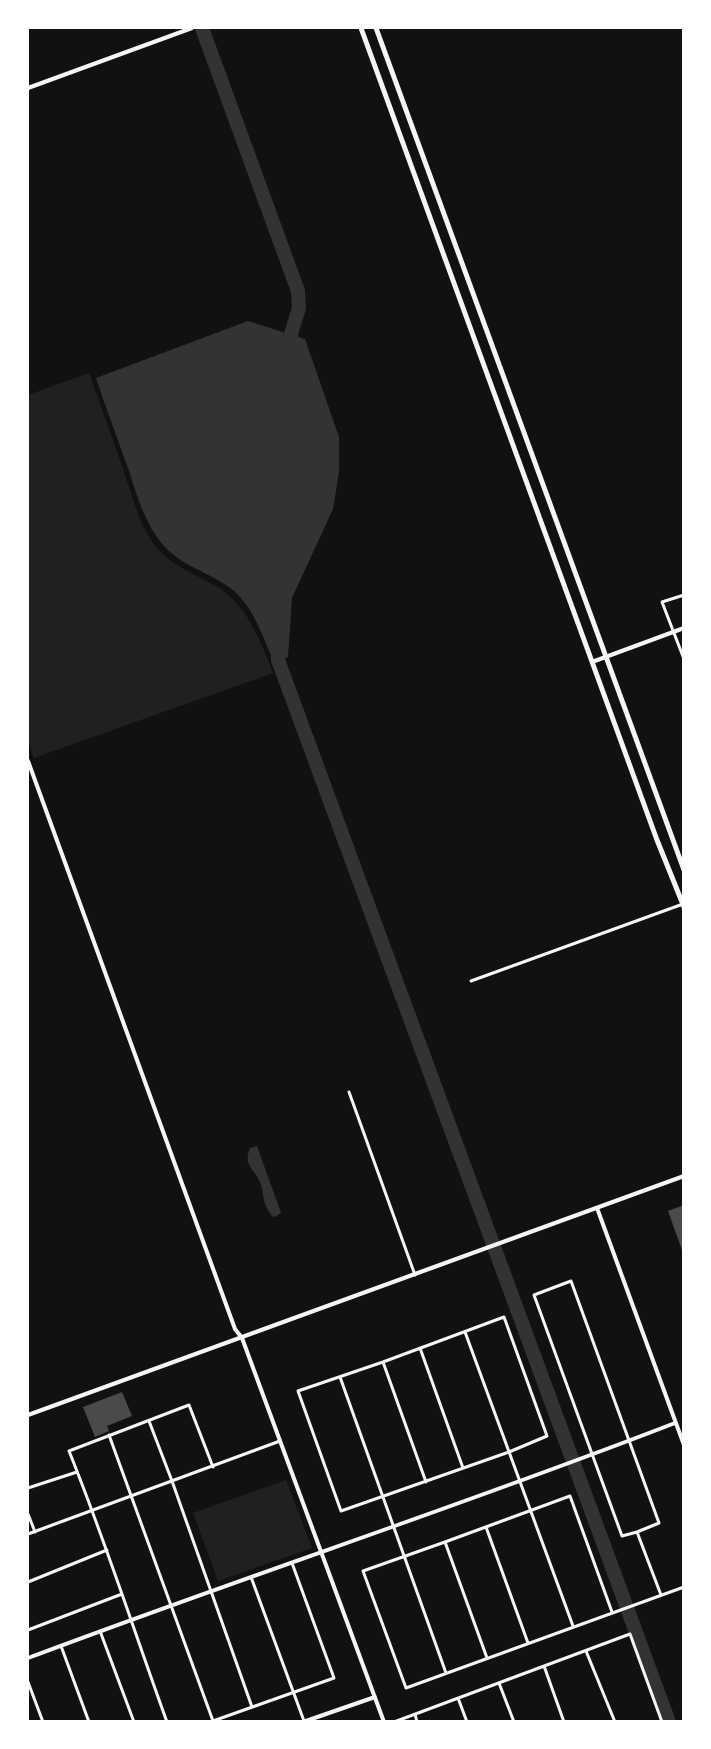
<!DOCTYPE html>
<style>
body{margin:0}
#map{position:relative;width:711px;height:1749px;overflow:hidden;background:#111;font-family:Mulish,sans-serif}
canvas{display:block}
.frame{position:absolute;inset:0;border:29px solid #fff;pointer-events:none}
</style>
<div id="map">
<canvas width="711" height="1749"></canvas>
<div class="frame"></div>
</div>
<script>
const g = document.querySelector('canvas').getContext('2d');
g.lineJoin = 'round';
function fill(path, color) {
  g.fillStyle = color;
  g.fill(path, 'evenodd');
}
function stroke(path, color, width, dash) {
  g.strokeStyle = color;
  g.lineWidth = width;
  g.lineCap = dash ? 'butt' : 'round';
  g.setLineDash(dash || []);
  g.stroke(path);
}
fill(new Path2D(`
 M89,373c13,36 26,72 38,108 7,21 15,49 29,66 16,19 39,27 60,39 31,18 45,56 57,87l-239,85 -6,-17v-346z
 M286,1480l26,68 -94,33 -25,-68z`), '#202020');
fill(new Path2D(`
 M248,321l57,18 34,98v35l-6,37 -41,89 -4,59 -14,5c-12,-26 -22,-61 -48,-77 -20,-13 -44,-20 -61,-38 -20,-22 -28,-52 -37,-79 -11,-30 -22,-60 -32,-90z
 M257,1146l24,67 -6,4 -3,-1c-10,-14 -7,-16 -11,-31 -4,-15 -19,-18 -11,-37z`), '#333');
stroke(new Path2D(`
 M202,28l96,263 1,17 -8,26 -1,17
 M278,642v18l391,1062`), '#333', 14);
fill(new Path2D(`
 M684,1205v48h-1l-15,-42z
 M122,1392l10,24 -25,10 2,5 -14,6 -12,-30z`), '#4a4a4a');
stroke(new Path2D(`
 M684,595l-22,7 22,57
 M471,981l212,-77
 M349,1092l66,183
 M504,1317l43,119 -38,16 -168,59 -43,-120 85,-29z
 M465,1332l108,294
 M420,1348l43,120
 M383,1362l43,120
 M340,1377l106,296
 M149,1421l23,60 80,226
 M109,1435l104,286
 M28,1488l49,-16
 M28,1514l7,18
 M486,1527l42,116
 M637,1532l-15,4 -88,-241 37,-14 88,242 -22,9 24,63
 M28,1534l252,-93
 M445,1542l42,116
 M251,1577l53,144
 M28,1582l79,-32
 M612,1612l-42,-116 -125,46 -82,29 43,117 278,-101
 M28,1630l94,-36
 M100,1631l34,91
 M61,1646l28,76
 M586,1651l29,71
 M544,1666l20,56
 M28,1682l15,40
 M499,1683l15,39
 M458,1698l9,24
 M415,1714l2,8
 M213,1721l121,-43 -42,-115
 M167,1722c-33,-91 -62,-182 -98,-271l120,-46 24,62
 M394,1722l236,-88 32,88`), '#f5f5f5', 3);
stroke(new Path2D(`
 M28,88l164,-60
 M592,662l92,-34
 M28,761l207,568 7,9 142,384
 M597,1208l87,237
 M28,1415l656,-239
 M28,1658c215,-81 433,-152 647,-235
 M303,1722l72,-25`), '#f5f5f5', 4);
stroke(new Path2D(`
 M361,28l296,812 27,67
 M376,28l308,842`), '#f5f5f5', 5);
</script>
